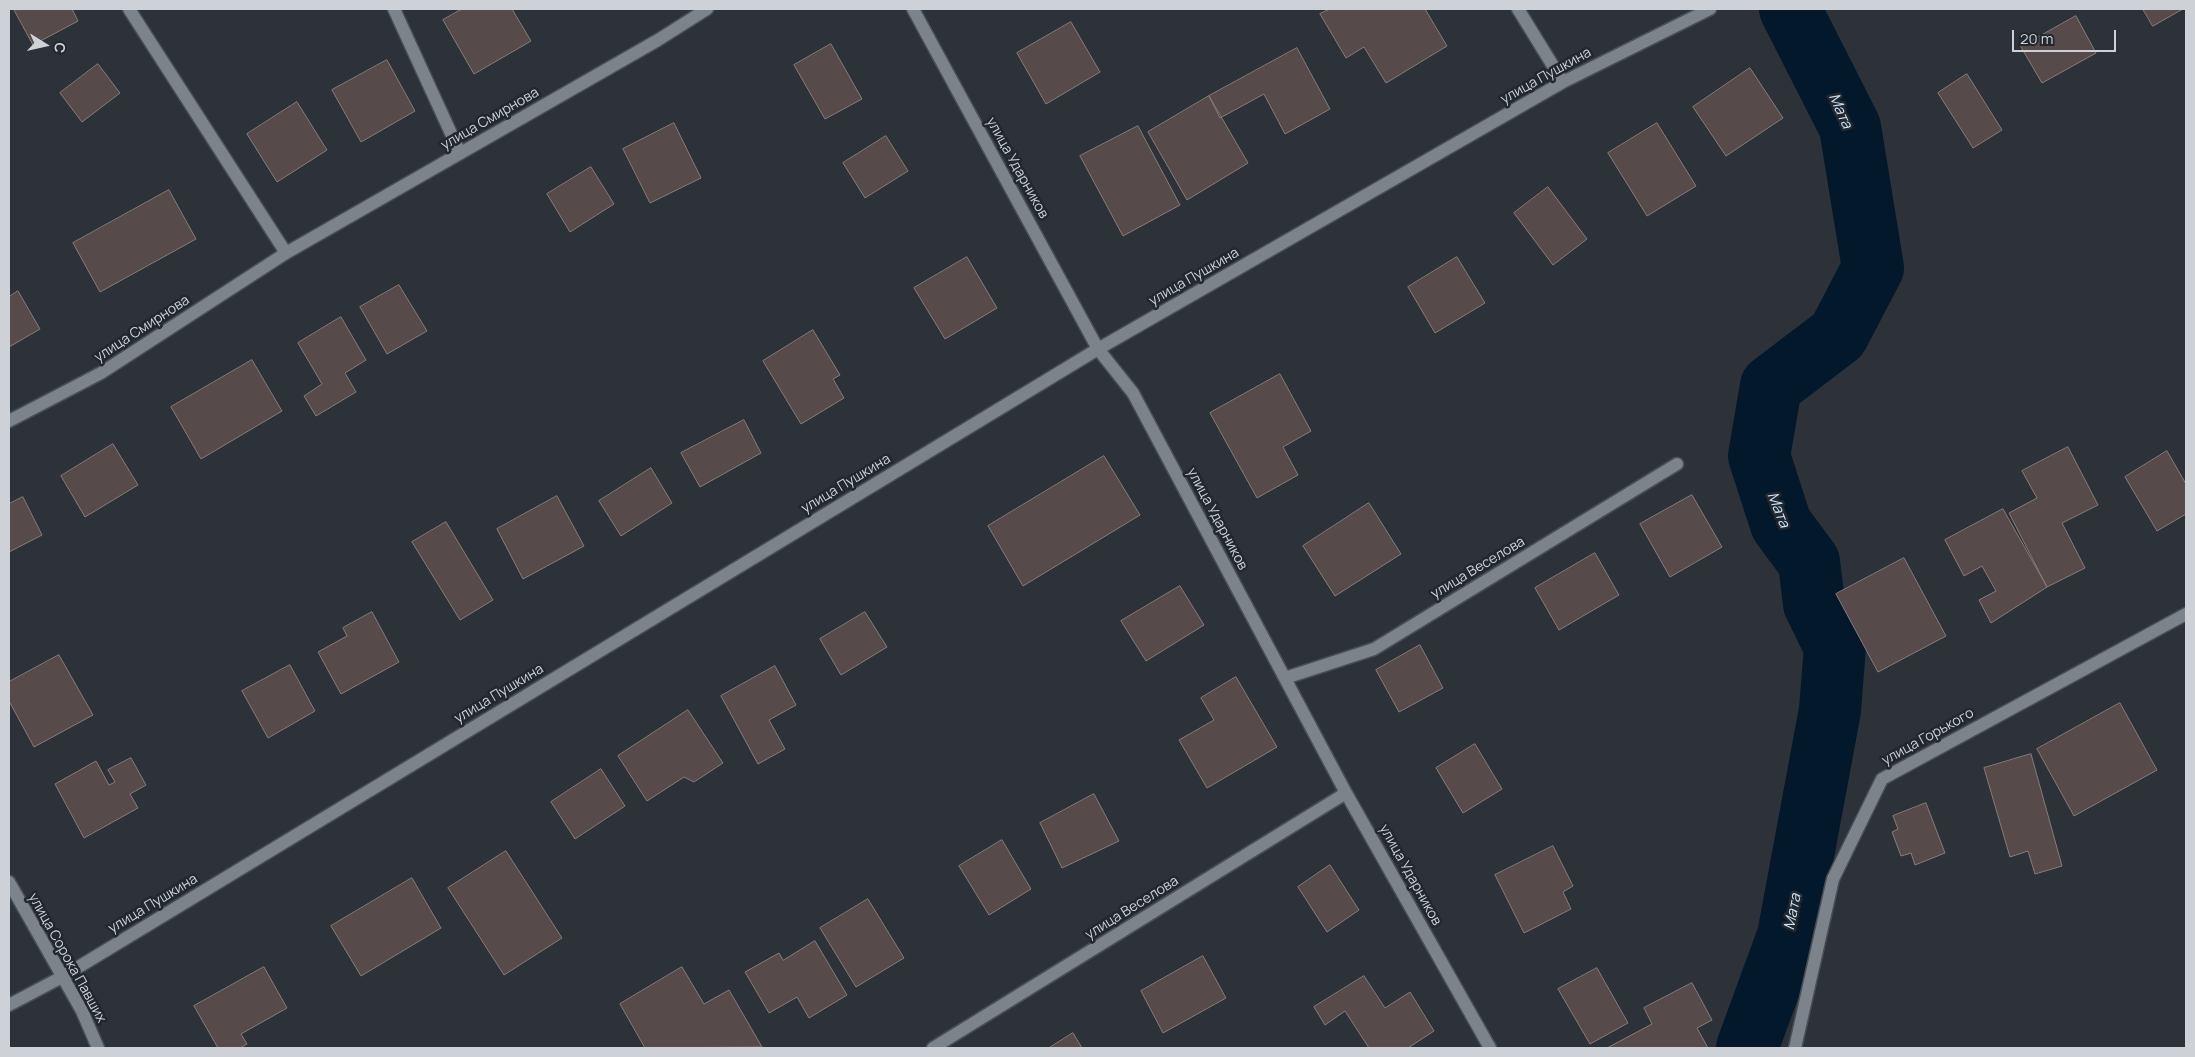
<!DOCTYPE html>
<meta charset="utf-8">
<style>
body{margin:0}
#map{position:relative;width:2195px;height:1057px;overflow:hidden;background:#2c3238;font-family:Manrope,sans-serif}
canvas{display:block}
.frame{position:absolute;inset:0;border:10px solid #ced2d6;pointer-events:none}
.north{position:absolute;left:20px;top:20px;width:50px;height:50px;-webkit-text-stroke:4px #22282e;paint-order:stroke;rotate:100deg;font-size:14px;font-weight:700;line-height:20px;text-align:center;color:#ced2d6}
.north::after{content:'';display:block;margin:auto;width:18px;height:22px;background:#ced2d6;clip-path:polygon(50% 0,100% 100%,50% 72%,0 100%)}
.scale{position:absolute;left:2012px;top:30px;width:104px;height:22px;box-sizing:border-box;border:2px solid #ced2d6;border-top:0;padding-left:6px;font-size:15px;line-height:18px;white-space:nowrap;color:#ced2d6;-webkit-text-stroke:4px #22282e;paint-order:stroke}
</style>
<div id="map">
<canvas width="2195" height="1057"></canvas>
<div class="frame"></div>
<div class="north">С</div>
<div class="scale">20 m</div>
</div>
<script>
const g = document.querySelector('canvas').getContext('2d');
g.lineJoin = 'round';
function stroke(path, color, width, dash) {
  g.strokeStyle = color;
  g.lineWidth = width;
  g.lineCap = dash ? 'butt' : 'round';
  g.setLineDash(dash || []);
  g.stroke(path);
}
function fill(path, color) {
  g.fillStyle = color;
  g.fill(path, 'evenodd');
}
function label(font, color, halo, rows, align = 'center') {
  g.font = font + ' Manrope,sans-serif';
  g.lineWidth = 5;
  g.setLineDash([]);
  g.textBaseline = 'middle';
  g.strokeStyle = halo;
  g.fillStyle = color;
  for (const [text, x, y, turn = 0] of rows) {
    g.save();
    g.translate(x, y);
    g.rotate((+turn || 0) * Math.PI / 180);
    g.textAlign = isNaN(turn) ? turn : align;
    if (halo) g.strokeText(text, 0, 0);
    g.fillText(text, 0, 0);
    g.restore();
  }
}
stroke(new Path2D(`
 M1747,1048l41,-112 42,-226 5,-63 -21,-43 -5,-42 -28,-38 -22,-68 12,-70 67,-51 35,-67 -23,-141 -60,-118`), '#04182b', 62);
const building = new Path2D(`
 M72,9l6,12 -45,24 -19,-35z
 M462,9h50l19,32 -57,33 -31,-54z
 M1330,9h95l22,37 -61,37 -22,-36 -18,11 -26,-44z
 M2143,9h40l-30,17z
 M2076,16l20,37 -54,30 -21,-36z
 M1071,22l29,50 -54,32 -29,-51z
 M831,44l31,55 -37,20 -31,-54z
 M1297,48l33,61 -45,25 -21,-40 -44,24 -11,-22z
 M387,60l28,51 -54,31 -29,-52z
 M98,64l22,29 -38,29 -22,-29z
 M1750,68l33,50 -57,38 -33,-49z
 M1967,74l35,56 -29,18 -35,-55z
 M1209,96l39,67 -61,37 -39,-68z
 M297,102l30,48 -50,32 -30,-48z
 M674,123l27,55 -51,25 -27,-54z
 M1657,123l39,63 -49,30 -39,-63z
 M1138,126l42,79 -57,31 -43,-80z
 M886,136l22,35 -43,27 -22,-35z
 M591,167l23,37 -44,28 -23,-38z
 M1548,187l39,52 -34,26 -39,-52z
 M169,190l27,49 -96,53 -27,-49z
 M967,257l30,51 -52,31 -31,-51z
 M1457,257l28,46 -50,30 -27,-46z
 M399,285l28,46 -40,23 -27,-47z
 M18,291l22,38 -31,18v-50z
 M341,317l25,43 -21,13 11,19 -40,24 -12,-20 18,-12 -24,-41z
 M813,330l27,45 -7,4 11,19 -43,26 -38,-63z
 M252,360l30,51 -81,48 -30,-52z
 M1280,374l31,57 -28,16 15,28 -41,23 -47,-85z
 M744,420l17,33 -61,34 -19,-34z
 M113,444l25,41 -53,32 -24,-41z
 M2068,447l30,58 -36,18 23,45 -38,19 -38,-74 28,-15 -15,-27z
 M2167,451l19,33v30l-29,17 -32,-54z
 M1104,456l36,59 -117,71 -35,-60z
 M651,468l21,35 -51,33 -22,-35z
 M1692,495l30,52 -52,30 -30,-53z
 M557,496l27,50 -61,33 -26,-50z
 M23,497l19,38 -33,17v-48z
 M1369,503l32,51 -66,42 -32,-50z
 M2003,509l44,78 -56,36 -12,-23 17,-9 -14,-25 -18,10 -19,-36z
 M446,522l47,78 -33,20 -48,-78z
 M1595,553l24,42 -60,35 -24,-42z
 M1904,558l42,78 -68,36 -42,-78z
 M1180,586l24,39 -58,36 -25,-40z
 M372,612l27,50 -58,32 -23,-42 29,-16 -4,-8z
 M865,612l22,35 -46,28 -21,-36z
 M1420,645l23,43 -44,24 -23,-42z
 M59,655l34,60 -59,32 -25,-46v-19z
 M290,665l25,46 -47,27 -26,-47z
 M775,666l21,39 -27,15 16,29 -27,15 -37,-68z
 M1236,677l41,70 -70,41 -28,-48 35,-20 -13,-22z
 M2120,703l37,67 -83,46 -37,-67z
 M688,710l35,53 -29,19 -10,-5 -37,24 -29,-45z
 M1475,744l27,45 -39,24 -27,-45z
 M2031,754l31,112 -27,8 -7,-23 -18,6 -26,-89z
 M131,758l15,27 -16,9 8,14 -54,30 -29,-54 41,-23 13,24 6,-3 -7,-12z
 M601,769l24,37 -50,33 -24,-37z
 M1094,794l25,47 -57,27 -22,-45z
 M1926,803l19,50 -30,12 -4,-12 -10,3 -9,-24 6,-3 -5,-13z
 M1002,840l29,49 -42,26 -30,-49z
 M1553,846l20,40 -10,6 8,17 -47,24 -29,-58z
 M506,851l56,87 -58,37 -56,-87z
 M1330,865l29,45 -32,22 -29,-45z
 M412,878l29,50 -80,48 -30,-50z
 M868,899l36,59 -48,29 -36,-59z
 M815,941l32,54 -38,23 -12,-21 -28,16 -24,-41 34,-19 4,7z
 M1203,956l23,42 -63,35 -22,-42z
 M264,967l23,41 -46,26 6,10 -7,4h-22l-24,-42z
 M682,967l22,37 25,-14 33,57 -117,1 -25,-44z
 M1597,968l31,55 -38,21 -32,-55z
 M1364,976l21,32 25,-16 24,39 -26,17h-39l-24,-37 -20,14 -11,-18z
 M1692,983l20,37 -15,8 11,20h-101l45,-24 -8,-16z
 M1073,1033l9,15h-33z`);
fill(building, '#564b4a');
stroke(building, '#877c7a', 1);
const lane = new Path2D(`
 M394,9l66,144`);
const street = new Path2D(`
 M129,9l157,244
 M913,9l185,340 35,44 213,400 144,255
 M9,421l92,-48 185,-120 372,-213 49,-31
 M1285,678l89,-29 303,-185
 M9,882l73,129 16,37
 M933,1048l413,-255
 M1795,1048l38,-169 49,-100 304,-165`);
const secondary = new Path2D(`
 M1518,9l45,73
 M9,1005l53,-28 1036,-628 465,-267 147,-73`);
stroke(lane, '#484e53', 15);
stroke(street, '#484e53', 15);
stroke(secondary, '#484e53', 15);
stroke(lane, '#7c838b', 12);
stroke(street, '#7c838b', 12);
stroke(secondary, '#7c838b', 12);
label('14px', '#ced2d6', '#22282e', [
 ["улица Пушкина",1546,76,-29],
 ["улица Смирнова",490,119,-30],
 ["улица Ударников",1017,168,61],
 ["улица Пушкина",1194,277,-30],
 ["улица Смирнова",142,329,-33],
 ["улица Пушкина",846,484,-31],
 ["улица Ударников",1217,519,62],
 ["улица Веселова",1478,568,-31],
 ["улица Пушкина",499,694,-31],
 ["улица Горького",1928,737,-29],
 ["улица Ударников",1410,875,61],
 ["улица Пушкина",153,904,-31],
 ["улица Веселова",1132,908,-32],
 ["улица Сорока Павших",67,958,61]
]);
label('italic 15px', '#c9e3fd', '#22282e', [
 ["Мата",1840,111,66],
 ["Мата",1778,510,68],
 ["Мата",1793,912,-79]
]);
</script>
